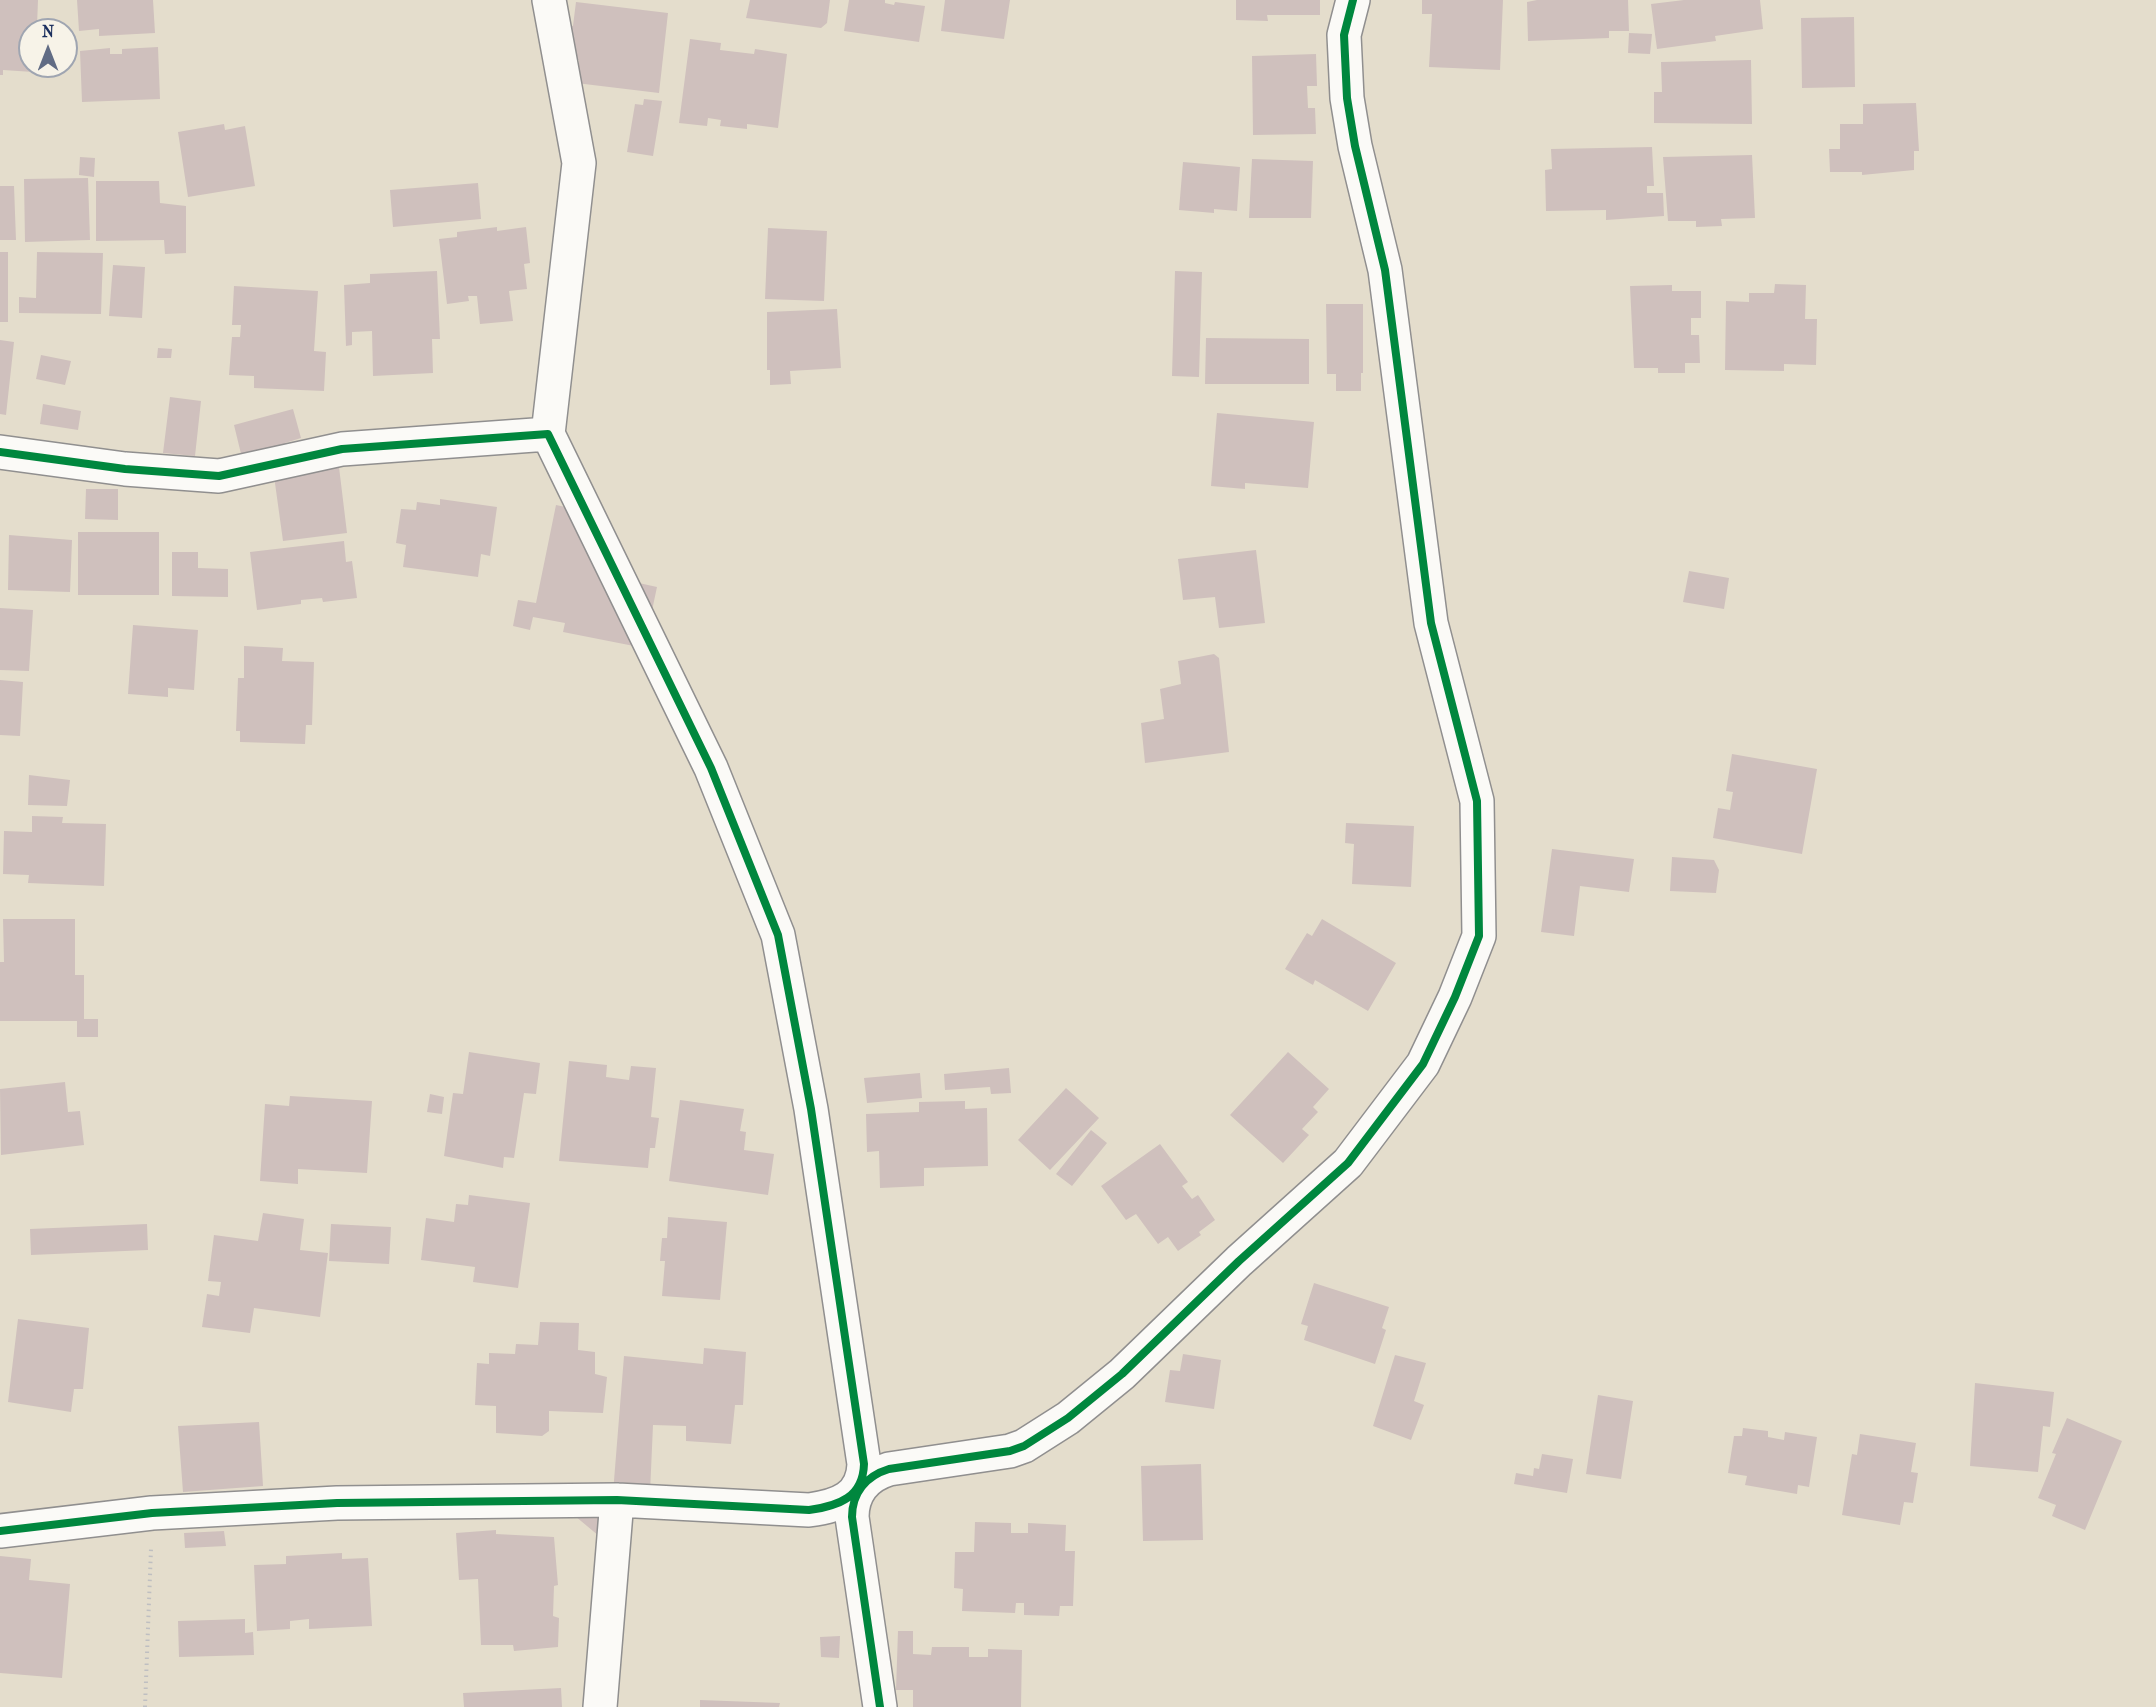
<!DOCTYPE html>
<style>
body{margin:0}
#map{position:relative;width:2156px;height:1707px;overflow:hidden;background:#e4ddcc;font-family:"IM FELL French Canon",serif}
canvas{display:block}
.north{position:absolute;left:18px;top:18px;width:60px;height:60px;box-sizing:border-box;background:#f7f3e8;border:2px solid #9fa5b1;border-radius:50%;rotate:0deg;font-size:16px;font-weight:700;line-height:24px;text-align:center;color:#1b2f5e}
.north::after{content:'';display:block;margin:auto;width:21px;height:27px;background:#616c84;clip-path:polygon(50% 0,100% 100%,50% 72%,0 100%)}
</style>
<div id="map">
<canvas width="2156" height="1707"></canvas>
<div class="north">N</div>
</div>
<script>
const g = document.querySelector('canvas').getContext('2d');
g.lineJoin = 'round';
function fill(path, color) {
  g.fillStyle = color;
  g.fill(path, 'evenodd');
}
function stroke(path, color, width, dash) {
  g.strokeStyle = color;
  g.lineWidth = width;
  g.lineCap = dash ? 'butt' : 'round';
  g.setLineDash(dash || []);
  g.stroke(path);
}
fill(new Path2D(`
 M0,0h38l-1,26 -6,-1 -1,5v36h3v6l-30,-2v5h-3z
 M77,0h76l2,33 -56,3v-7l-20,2z
 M750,0h80l-3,23 -6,5 -75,-10z
 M849,0h36v3l9,2 1,-3 30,4 -6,36 -75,-11z
 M945,0h65l-6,39 -63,-8z
 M1236,0h84v15h-53l1,6 -32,-1z
 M1422,0h81l-3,70 -71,-3 3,-53h-10z
 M1537,0h91l1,31h-20v7l-81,3 -1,-39z
 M1684,0h76l3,29 -48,7 1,5 -59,8 -6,-45z
 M576,2l92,11 -9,80 -83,-10 3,-23 -17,-2 3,-34 8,2z
 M1854,17l1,70 -53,1 -1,-70z
 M1629,33l23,1 -2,20 -22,-1z
 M690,39l31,4 -1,7 34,4 1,-5 32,5 -9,74 -31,-4v5l-27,-3 1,-6 -13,-2 -1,8 -28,-3z
 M158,47l2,52 -78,3 -2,-51 30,-3v6h12v-5z
 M1316,54l1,32h-10l1,22h7l1,26 -63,1 -1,-79z
 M1751,60l1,64 -98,-1v-31h8l-1,-30z
 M644,99l18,2 -9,55 -26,-4 8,-48 8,1z
 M1916,103l3,48h-5v19l-52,5v-3h-32l-1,-23h11v-25h23v-20z
 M224,124l1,6 20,-4 10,60 -67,11 -10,-65z
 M1652,147l2,39h-7v7h16l1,23 -58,4v-10l-60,1 -1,-41 7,-1 -1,-20z
 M1752,155l3,63 -34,1 1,7 -26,1v-6h-28l-5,-64z
 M80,157l15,1 -1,19 -15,-2z
 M1252,159l61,2 -2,57h-62z
 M1183,162l57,5 -3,44 -23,-2v4l-35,-3z
 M88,178l2,62 -65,2 -1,-63z
 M96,181h63l1,22 26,3v47l-21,1 -1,-14 -68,1z
 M478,183l3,36 -88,8 -3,-37z
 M0,186h14l2,54h-16z
 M497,227v4l29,-4 4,36 -6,1 3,25 -18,2 4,30 -33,3 -3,-28h-9l1,5 -22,3 -8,-65 18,-2v-5z
 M768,228l59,3 -3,70 -59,-2z
 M0,252h8v70h-8z
 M37,252l66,1 -2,61 -82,-1v-16l17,1z
 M113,265l32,2 -3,51 -33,-2z
 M437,271l3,68h-8l1,34 -60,3 -1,-45 -20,1v13l-6,1 -2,-61 26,-2v-9z
 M1175,271l27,1 -3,105 -27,-1z
 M1775,284l31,1 -1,34h12l-1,46 -32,-1v7l-59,-1 1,-69 23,1v-9h25z
 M1672,285v6h29v27h-10v17h8l1,28h-15v10h-27v-5h-24l-4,-82z
 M234,286l84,5 -4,60 12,1 -2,39 -70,-3v-12l-25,-1 3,-38h8l1,-12h-9z
 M1326,304h37v69h-2v18h-25v-17h-9z
 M837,309l4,59 -51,3 1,13 -21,1v-15h-3v-58z
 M1206,338l103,1v45h-104z
 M0,340l14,2 -8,73 -6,-1z
 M158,348l14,1 -1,9h-14z
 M41,355l30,6 -6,24 -29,-6z
 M170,397l31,4 -6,55 -32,-3z
 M43,404l38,7 -3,19 -38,-6z
 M293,409l8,29 -16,5 1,4 -44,11 -8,-33z
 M1217,413l97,9 -6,66 -63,-5v6l-34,-3z
 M339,467l8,66 -64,8 -9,-65z
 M86,489h32v31l-33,-1z
 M440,499l57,8 -7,49 -9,-2 -3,23 -75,-10 3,-22 -10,-2 5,-34 15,1 1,-8 23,3z
 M556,505l42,9v60l59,13 -13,61 -81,-16 2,-9 -32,-6 -3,13 -17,-4 5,-26 18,3z
 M78,532h81v63h-81z
 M9,535l63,5 -2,52 -62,-2z
 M344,541l2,21 6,-1 5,37 -34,4 -1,-4 -21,2v4l-44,6 -7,-58z
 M1256,550l9,73 -46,5 -4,-31 -32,3 -5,-41z
 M172,552h26v16l30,1v28l-56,-1z
 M1689,571l40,7 -5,31 -41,-7z
 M0,608l33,2 -4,61 -29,-1z
 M133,625l65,5 -4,60 -26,-2v9l-40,-3z
 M244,646l39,2 -1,13 32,1 -2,63h-6l-1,19 -65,-2v-11h-4l2,-53h6z
 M1214,654l5,4 10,94 -84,11 -4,-40 23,-4 -4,-30 21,-5 -3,-23z
 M0,680l23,2 -3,54 -20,-1z
 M1732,754l85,15 -15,85 -89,-16 5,-30 12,2 3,-18 -7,-1z
 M29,775l41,5 -3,26 -39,-1z
 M32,816l31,1 -1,6 44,1 -2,62 -76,-3 1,-8 -26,-1 1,-43 28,1z
 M1346,823l68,3 -3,61 -59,-3 2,-40 -9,-1z
 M1552,849l82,10 -5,33 -49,-6 -6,50 -33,-4z
 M1672,857l42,3 5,10 -3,23 -46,-2z
 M3,919h72v56h9v44h14v18h-21v-16h-77v-59h4z
 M1322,919l74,44 -28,48 -53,-31 -2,5 -28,-16 22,-36 5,3z
 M469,1052l71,11 -4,31 -12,-1 -10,65 -10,-1 -1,11 -59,-12 9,-63 10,1z
 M1288,1052l41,37 -16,18 5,5 -16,17 7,6 -26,28 -53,-48z
 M569,1061l38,4 -1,12 23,3 2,-14 25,2 -5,49 8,1 -4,30h-5l-2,20 -89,-7z
 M1009,1068l2,25 -20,1 -1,-7 -45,3 -1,-16z
 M920,1073l2,25 -55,5 -3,-25z
 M65,1082l3,30 12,-1 4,34 -83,10 -1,-66z
 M1066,1088l33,30 -49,52 -32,-30z
 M430,1094l14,3 -2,17 -15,-2z
 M290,1096l82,5 -5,72 -69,-4v15l-38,-3 5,-77 24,2z
 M680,1100l64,9 -4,22 6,1 -2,18 30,4 -6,41 -99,-14z
 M965,1101v8l22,-1 1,58 -64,2v18l-44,2 -1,-37 -12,1 -1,-38 53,-2v-10z
 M1091,1130l16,13 -35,43 -16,-12z
 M1160,1144l28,38 -6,4 10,13 6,-4 17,25 -16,12 2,3 -23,16 -10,-14 -10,7 -22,-30 -10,6 -25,-34z
 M469,1195l61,8 -12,85 -45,-6 2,-15 -54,-7 5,-42 28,4 2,-18 12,1z
 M263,1213l41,6 -4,31 28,3 -8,64 -66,-9 -4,25 -48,-6 5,-33 12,2 2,-14 -13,-1 6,-46 44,6z
 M668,1217l59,5 -7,78 -58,-4 3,-35h-5l2,-23h5z
 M147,1224l1,26 -117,5 -1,-26z
 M331,1224l60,3 -2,37 -60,-3z
 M1314,1283l75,24 -7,21 4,2 -11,34 -71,-24 4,-14 -7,-2z
 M18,1319l71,9 -6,61h-9l-3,23 -63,-10z
 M540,1322l39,1 -1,27 17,2v22l12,3 -4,36 -54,-2v20l-7,5 -46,-3v-27l-21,-1 2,-42 12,1v-11l26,1 1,-10 22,1z
 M704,1348l42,4 -3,53h-8l-4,39 -45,-3v-15l-33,-1 -3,68h-37l11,-137 79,8z
 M1183,1354l38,6 -7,49 -49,-7 5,-32 10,1z
 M1395,1355l31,8 -12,38 10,4 -13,35 -38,-14z
 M1975,1383l79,9 -4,35 -7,-1 -5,46 -68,-6z
 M1598,1395l35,6 -12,78 -35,-5z
 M2067,1418l55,23 -37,89 -33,-14 4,-11 -18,-7 18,-44 -4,-1z
 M259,1422l4,64 -80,6 -5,-66z
 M1743,1428l25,3v6l16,3 1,-8 32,5 -8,50 -11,-2 -1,9 -52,-9 2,-9 -19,-3 6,-37h8z
 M1860,1434l56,9 -5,29 7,1 -5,30 -9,-1 -4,23 -58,-10 10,-61 5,1z
 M1542,1454l31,5 -6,34 -53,-9 2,-11 17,3 1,-8 5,1z
 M1201,1464l2,76 -60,1 -2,-75z
 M586,1504l24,20 -11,12 -24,-20z
 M975,1522l36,1v10h17v-10l38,2 -1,26h10l-2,55h-13l-1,10 -35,-1v-12h-8l-1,10 -53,-2 1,-22 -9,-1 1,-36h19z
 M496,1530v4l58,3 4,48 -4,1 -1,30 6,2 -1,29 -44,4 -1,-6h-32l-3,-66 -19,1 -3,-47z
 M224,1531l2,15 -41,2 -1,-15z
 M342,1553v6l26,-1 4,68 -63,3v-10l-19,2v8l-33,2 -3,-66 32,-1v-8z
 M0,1556l31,3 -2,21 41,4 -8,94 -62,-5z
 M245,1619v14l8,-1 1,23 -75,2 -1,-36z
 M898,1631h15v23l18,1 1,-8h37v10h19v-8l34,1 -1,57h-108v-17h-17z
 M840,1636l-1,22 -18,-1 -1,-20z
 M561,1688l1,19h-98l-1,-14z
 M700,1700l80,3 -1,4h-79z`), '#cfc0bd');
const minor = new Path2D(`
 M548,434l31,-271 -30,-163
 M0,452l125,17 94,7 123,-27 206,-15 163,334 67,167 33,174 53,355c-1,33 -25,42 -55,46l-192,-10 -280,3 -185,10 -152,18
 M600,1707l17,-207
 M880,1707l-28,-190c0,-24 14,-41 37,-48l121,-18 14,-5 44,-28 54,-44 117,-113 109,-98 75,-99 32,-67 24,-61 -2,-135 -46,-178 -46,-353 -30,-124 -8,-48 -3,-63 9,-35`);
stroke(minor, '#908f8f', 36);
stroke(new Path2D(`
 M145,1707l6,-158`), '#bfbfc1', 4, [1.5, 4.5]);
stroke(minor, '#fbfaf7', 33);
stroke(new Path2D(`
 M0,452l125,17 94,7 123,-27 206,-15 163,334 67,167 33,174 53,355c-1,33 -25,42 -55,46l-192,-10 -280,3 -185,10 -152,18
 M880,1707l-28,-190c0,-24 14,-41 37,-48l121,-18 14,-5 44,-28 54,-44 117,-113 109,-98 75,-99 32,-67 24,-61 -2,-135 -46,-178 -46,-353 -30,-124 -8,-48 -3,-63 9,-35`), '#00873e', 8);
</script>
